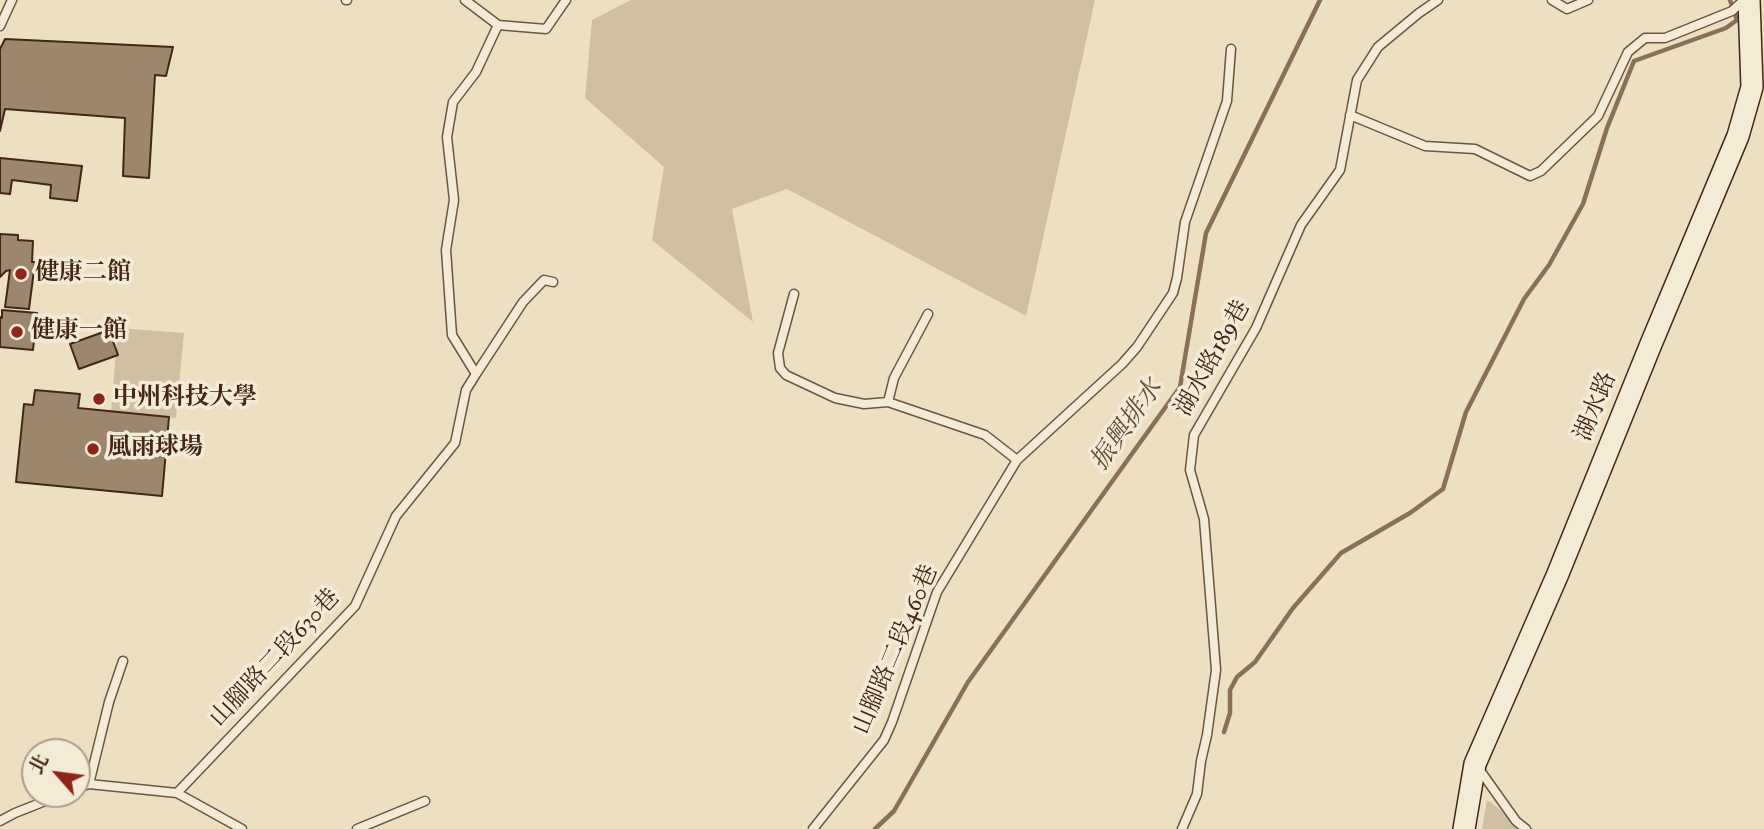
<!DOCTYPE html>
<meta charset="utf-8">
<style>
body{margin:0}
#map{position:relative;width:1764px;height:829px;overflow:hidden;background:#ede0c0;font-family:"IM FELL Double Pica","Noto Serif TC",serif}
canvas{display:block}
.north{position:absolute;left:21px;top:738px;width:70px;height:70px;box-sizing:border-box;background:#f3ebd6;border:2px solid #ad9c89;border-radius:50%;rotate:298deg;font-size:19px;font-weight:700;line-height:28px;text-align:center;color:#452616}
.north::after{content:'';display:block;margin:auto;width:24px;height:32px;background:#8f2418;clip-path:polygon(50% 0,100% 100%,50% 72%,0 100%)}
</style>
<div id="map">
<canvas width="1764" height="829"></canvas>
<div class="north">北</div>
</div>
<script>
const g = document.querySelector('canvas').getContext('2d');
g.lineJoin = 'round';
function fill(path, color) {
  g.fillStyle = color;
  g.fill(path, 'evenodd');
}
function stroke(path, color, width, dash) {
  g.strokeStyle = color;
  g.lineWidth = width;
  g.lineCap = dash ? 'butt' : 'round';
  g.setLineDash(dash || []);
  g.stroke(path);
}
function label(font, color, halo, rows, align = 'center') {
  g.font = font + ' "IM FELL Double Pica","Noto Serif TC",serif';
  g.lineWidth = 7;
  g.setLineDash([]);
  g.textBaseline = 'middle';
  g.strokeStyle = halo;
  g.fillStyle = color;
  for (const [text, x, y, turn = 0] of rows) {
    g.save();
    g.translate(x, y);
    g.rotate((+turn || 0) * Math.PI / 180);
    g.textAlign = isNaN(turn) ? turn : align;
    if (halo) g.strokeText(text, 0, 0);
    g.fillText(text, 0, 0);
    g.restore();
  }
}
fill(new Path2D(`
 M631,0h464l-69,316 -239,-127 -55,20 21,113 -101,-82 12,-73 -79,-69 7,-78z
 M118,328l66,5 -8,85 -65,-6z
 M1487,800l29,21 18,8h-52z`), '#d0c0a3');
stroke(new Path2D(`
 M1224,732l6,-19v-23l7,-13 18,-15 38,-54 48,-55 69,-40 33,-24 23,-77 58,-113 25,-34 34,-61 24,-76 27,-67 92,-33 11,-8 -7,-20
 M875,829l19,-18 74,-129 212,-295 26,-154 114,-233`), '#887059', 4.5);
const building = new Path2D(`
 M5,39l168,8 -7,29 -11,-1 -6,103 -26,-2 2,-58 -120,-9 -5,22v-82z
 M0,158l82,8 -5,35 -27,-3 1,-13 -39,-5 -2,14 -10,-1z
 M0,234l18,1v5l15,1 -1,21h3l-6,47 -24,-2 5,-37 -4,1 -6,6z
 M2,310l35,3 -4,37 -33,-3v-30l2,1z
 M109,330l9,25 -39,14 -9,-25z
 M35,390l45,4 -2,14 91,9 -7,79 -146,-14 8,-78 9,1z`);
fill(building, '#9c876e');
stroke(building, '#452616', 2);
const lane = new Path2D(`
 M346,0h1
 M465,0l33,25 48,4 20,-29
 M1552,0l15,9 21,-9
 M0,26l12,-26
 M1350,115l75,31 50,3 55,27 11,-5 57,-55 30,-64 17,-14h20l67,-27 12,-11
 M794,294l-16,59 2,15 6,7 49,23 29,6 24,-2 97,33 32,25
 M476,374l47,-72 21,-22 9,2
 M888,402l6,-24 34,-64
 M1479,769l37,52 10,8
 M89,784l20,-82 14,-41
 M77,788l12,-4 88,9 178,-187 41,-90 59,-73 11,-53 10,-16 -24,-39 -6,-85 8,-50 -7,-63 6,-35 23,-30 22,-47
 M177,793l65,36
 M0,821l15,-8 48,-19
 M357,829l68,-28
 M813,829l71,-89 8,-18 45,-130 80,-132 105,-96 15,-17 36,-54 4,-15 8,-56 42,-121 4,-52
 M1182,829l15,-35 4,-33 6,-26 9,-65 -12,-151 -14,-49 4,-35 62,-107 45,-103 39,-55 17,-90 21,-33 41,-34 19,-13`);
const secondary = new Path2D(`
 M1464,829l11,-65 82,-188 94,-232 87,-208 14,-49 -3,-87`);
stroke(lane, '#6f5440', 11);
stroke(secondary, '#452616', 24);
stroke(lane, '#f3ebd6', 8);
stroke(secondary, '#f3ebd6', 21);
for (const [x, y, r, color] of [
 [21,274,7,"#8f2418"],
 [17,332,7,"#8f2418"],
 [99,399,7,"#8f2418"],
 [93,449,7,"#8f2418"]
]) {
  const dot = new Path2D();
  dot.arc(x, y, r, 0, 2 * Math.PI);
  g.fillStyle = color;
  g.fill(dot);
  stroke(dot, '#f3ebd6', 2.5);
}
label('bold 24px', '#452616', '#f3ebd6', [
 ["健康二館",35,274],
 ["健康一館",31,332],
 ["中州科技大學",113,399],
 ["風雨球場",107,449]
], 'left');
label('24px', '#452616', '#f3ebd6', [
 ["湖水路189巷",1214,359,-61],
 ["湖水路",1597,407,-68],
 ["山腳路二段460巷",897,650,-67],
 ["山腳路二段630巷",276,659,-47]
]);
label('italic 26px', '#664b38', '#f3ebd6', [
 ["振興排水",1128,426,-55]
]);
</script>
